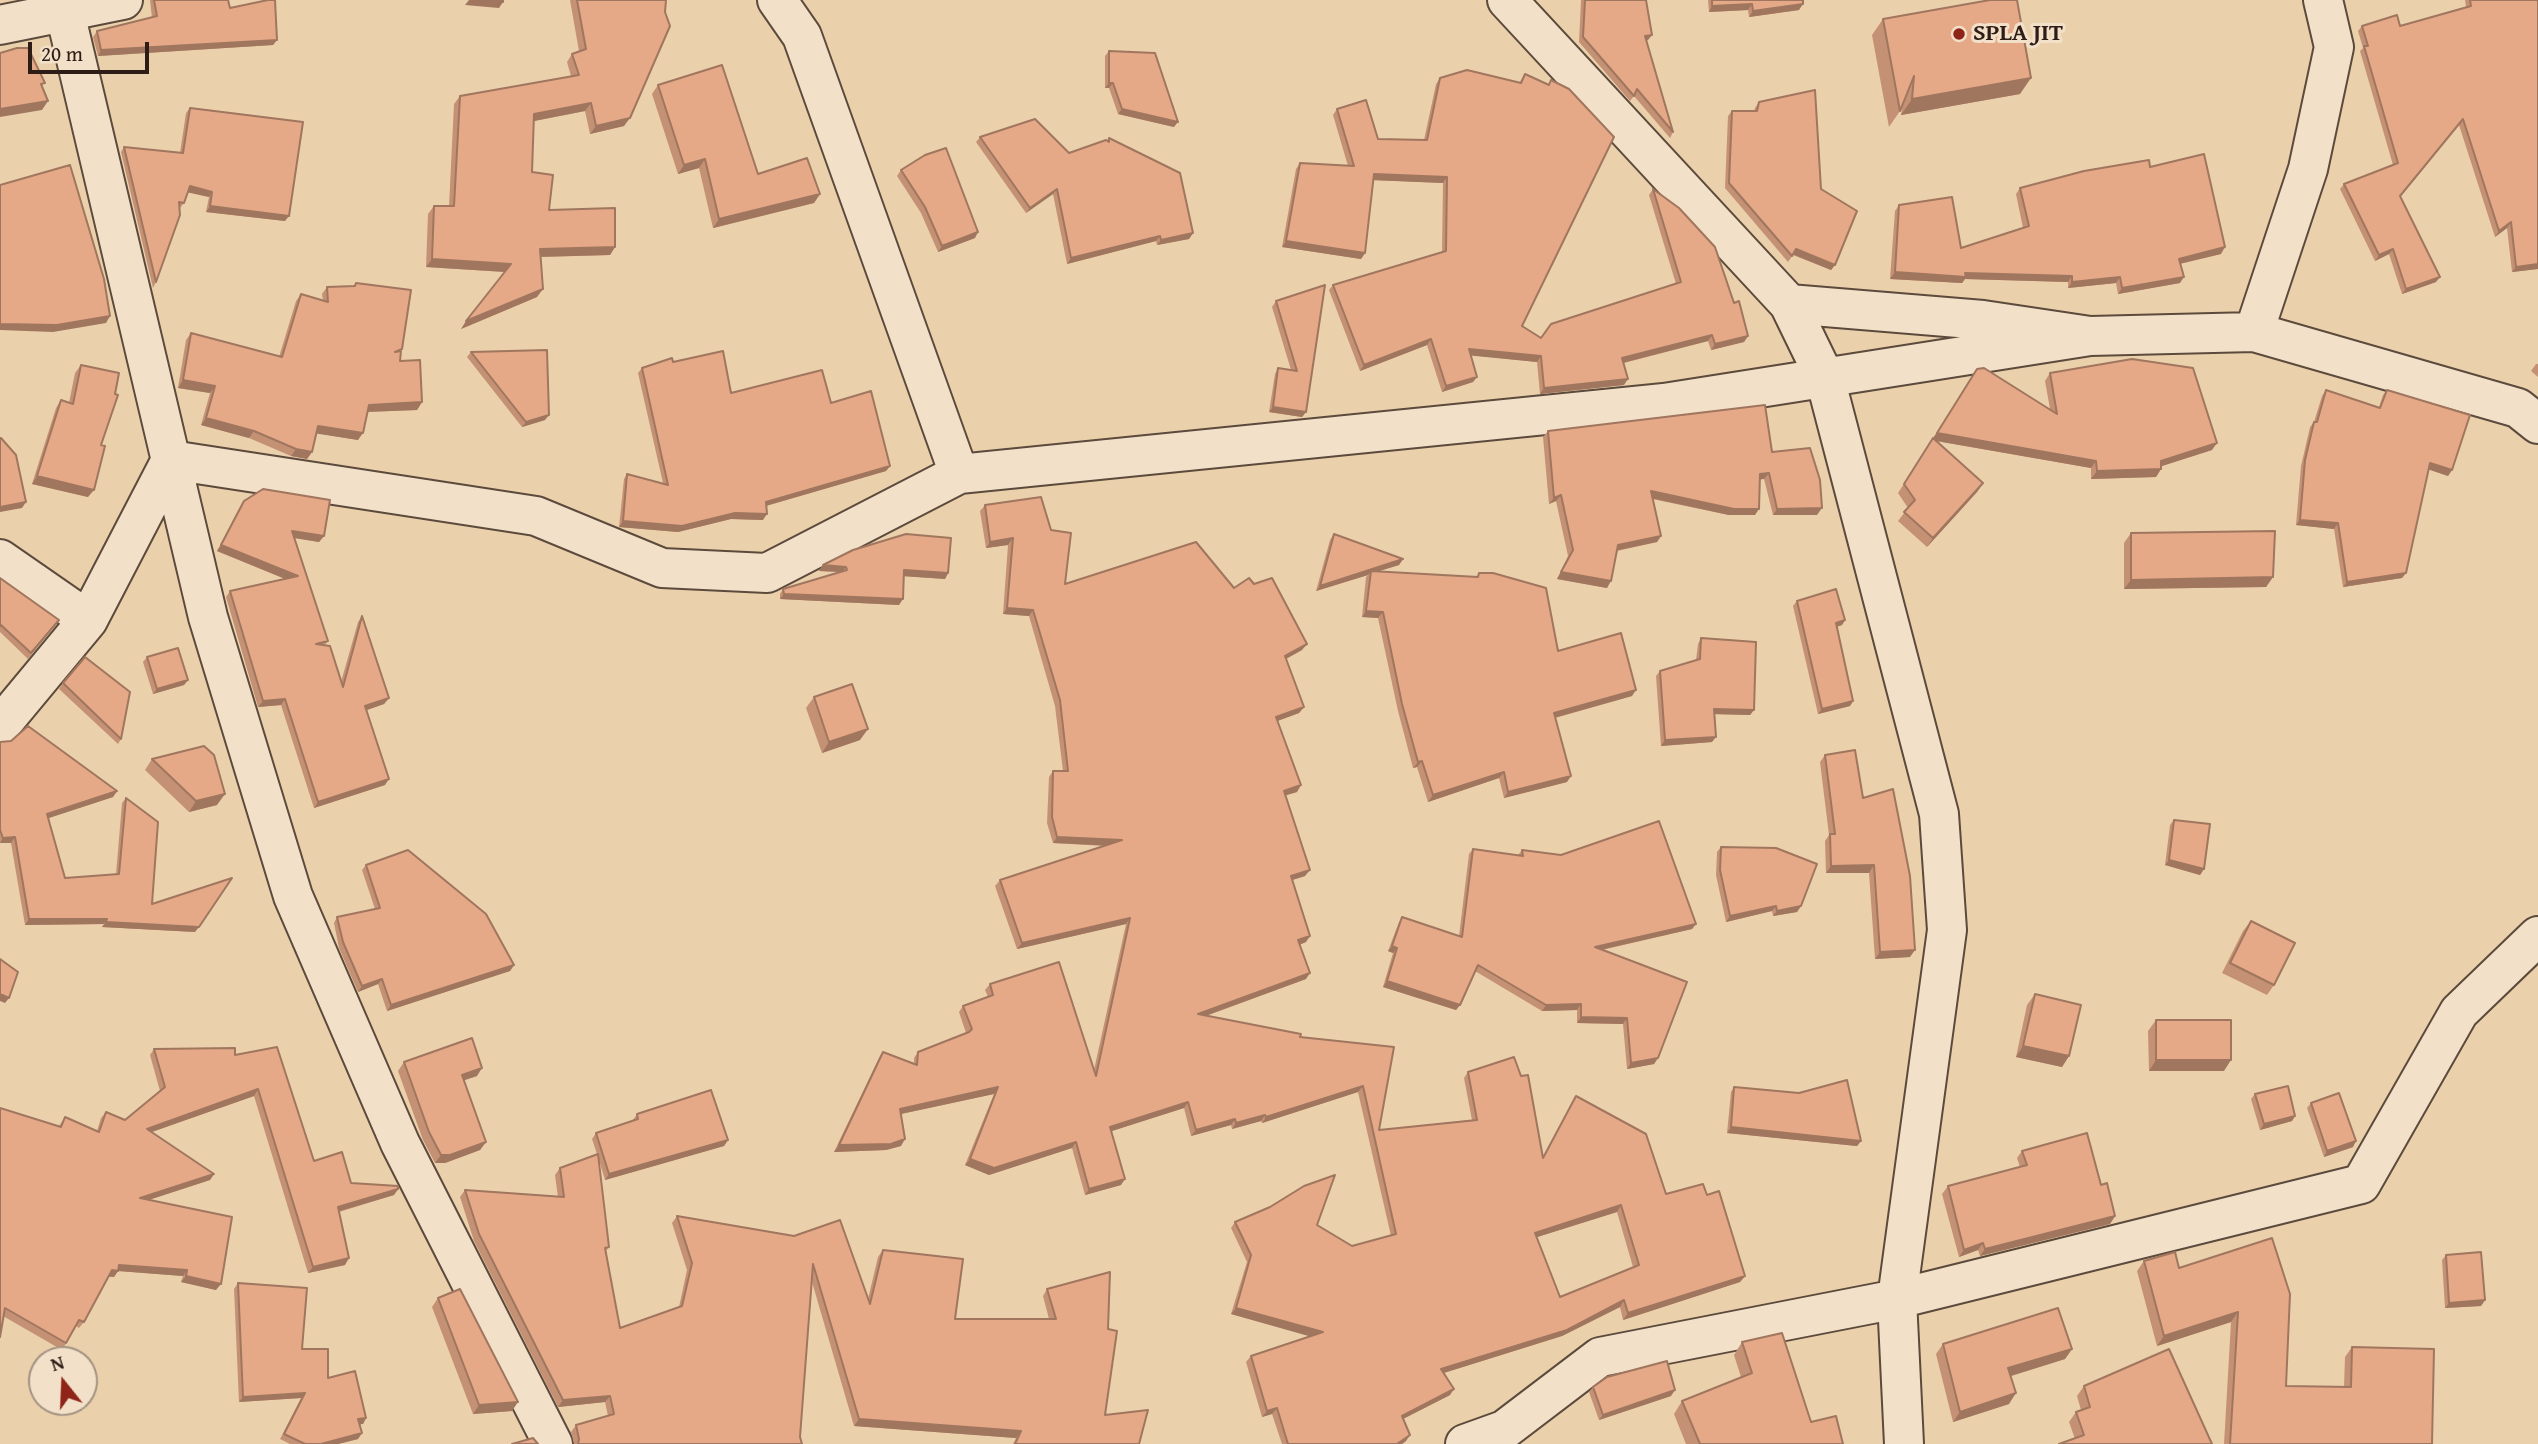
<!DOCTYPE html>
<style>
body{margin:0}
#map{position:relative;width:2538px;height:1444px;overflow:hidden;background:#ebd0ac;font-family:"Gentium Book Plus",serif}
canvas{display:block}
.north{position:absolute;left:28px;top:1346px;width:70px;height:70px;box-sizing:border-box;background:#f2e0c9;border:2px solid #a39281;border-radius:50%;rotate:342deg;font-size:19px;font-weight:700;line-height:28px;text-align:center;color:#2d1d16}
.north::after{content:'';display:block;margin:auto;width:24px;height:32px;background:#8f2418;clip-path:polygon(50% 0,100% 100%,50% 72%,0 100%)}
.scale{position:absolute;left:28px;top:42px;width:121px;height:32px;box-sizing:border-box;border:4px solid #2d1d16;border-top:0;padding-left:9px;font-size:21px;line-height:24px;white-space:nowrap;color:#2d1d16;-webkit-text-stroke:5px #f2e0c9;paint-order:stroke}
</style>
<div id="map">
<canvas width="2538" height="1444"></canvas>
<div class="north">N</div>
<div class="scale">20 m</div>
</div>
<script>
const g = document.querySelector('canvas').getContext('2d');
g.lineJoin = 'round';
function stroke(path, color, width, dash) {
  g.strokeStyle = color;
  g.lineWidth = width;
  g.lineCap = dash ? 'butt' : 'round';
  g.setLineDash(dash || []);
  g.stroke(path);
}
function fill(path, color) {
  g.fillStyle = color;
  g.fill(path, 'evenodd');
}
function label(font, color, halo, rows, align = 'center') {
  g.font = font + ' "Gentium Book Plus",serif';
  g.lineWidth = 6;
  g.setLineDash([]);
  g.textBaseline = 'middle';
  g.strokeStyle = halo;
  g.fillStyle = color;
  for (const [text, x, y, turn = 0] of rows) {
    g.save();
    g.translate(x, y);
    g.rotate((+turn || 0) * Math.PI / 180);
    g.textAlign = isNaN(turn) ? turn : align;
    if (halo) g.strokeText(text, 0, 0);
    g.fillText(text, 0, 0);
    g.restore();
  }
}
const minor = new Path2D(`
 M62,0l146,617 85,279 107,247 153,301
 M777,0l25,36 157,438 705,-71 426,-67
 M1507,0l282,304 194,16 107,16 164,-4 264,76 20,16
 M0,25l123,-25
 M1789,304l36,74 114,436 8,116 -50,369 7,145
 M2254,332l54,-163 26,-122 -11,-47
 M0,559l88,61
 M0,726l88,-106 83,-160 365,56 126,52 105,5 192,-99
 M1465,1444l39,-14 96,-73 297,-58 464,-115 98,-172 79,-76`);
stroke(minor, '#5c4a3c', 42);
stroke(minor, '#f2e0c9', 38);
fill(new Path2D(`
 M150,0h78l2,8 47,32 -4,5 -175,11 -5,-19 4,-6 55,-13z
 M570,0h96l-42,126 -34,8 -5,-23 -51,10 -2,51 17,38 66,37 -5,8 -70,2 -3,40 -76,32 44,-57 -79,-5 2,-53 6,-8h15l5,-102 6,-8 111,-20 -4,-14 5,-8 7,-3z
 M1581,0h65l2,40 -2,1 27,91 -3,6 -36,-42 -4,5 -51,-59z
 M1708,0h95l-4,10 -50,7 -1,-7 -39,2z
 M2465,0h73v269l-26,3 -5,-44 -12,9 -36,-112 -59,72 36,85 -34,12 -13,-40 -14,7 -35,-72 4,-5 49,-19 -33,-114 3,-3 -5,-17 4,-5h38l66,-19z
 M1883,19l137,75 -119,21 1,-9 -2,5 -11,16 -17,-92z
 M1109,51l65,76 -56,-13 -9,-26h-4v-32z
 M1525,74l23,10 3,-4 -29,246 19,12 135,-54 -27,-89 4,-6 81,114 14,33 -4,6 -33,8 -3,-9 -84,22v22l-84,9 -3,-32 -66,-7 6,22 -4,5 -31,10 -15,-47 -67,26 -31,-81 4,-5 109,-33 1,-69 -70,-3 -8,73 -4,6 -79,-12 14,-78 4,-6 48,3 -15,-51 4,-6 41,30 46,1 12,-56 4,-6 80,4z
 M658,85l100,89 62,20 -6,9 -101,25 -14,-60 -21,6 -26,-80z
 M1759,102l62,87 14,76 -4,5 -38,-15 -5,7 -63,-74 3,-72 4,-5h22l1,-3z
 M190,108l95,113 -79,-9 3,-15 -21,-5 -4,11 -4,5 -24,74 -3,6 -32,-136 3,-5 56,6 6,-40z
 M980,137l89,16 38,-13 2,-2 84,95 -4,6 -32,6 -1,-4 -89,23 -14,-70 -27,19 -50,-71z
 M2150,167l71,87 -41,10v19l-62,11 -2,-11 -48,5v-6l-103,-3 -3,4 -72,-4 5,-68 4,-6 62,43 62,-20 -7,-34 4,-6z
 M901,170l74,68 -37,14 -17,-39 -24,-37z
 M356,283l44,68v10l22,41 -5,8 -50,2 -9,28 -41,-7 -5,19 -5,7 -16,-3 -42,-18 -48,-13 9,-32 -32,-5 8,-48 5,-7 88,24 17,-56 5,-7 22,6 -1,-6 5,-7 26,-1z
 M1325,285l-19,127 -4,5 -33,-5 6,-38 3,-6 13,2 -19,-63 4,-6z
 M471,352l74,68 -23,7 -55,-70z
 M673,362l58,31 100,10 59,63 -4,5 -120,35 -3,14 -32,-1 -53,13 -59,-5 5,-48 3,-5 36,9 -25,-110 4,-5z
 M2536,364h2v13l-7,-6z
 M81,365l20,80 -13,52 -56,-13 24,-76 5,-8 8,3 6,-30z
 M2050,373l162,77 -51,16v3l-5,8 -65,2v-11l-155,-27 47,42 -6,9 -50,55 -29,-26 10,-13 -10,-15 74,-116 78,32 -5,-28z
 M2326,390l53,17 4,-12 4,-5 65,80 -4,6 -19,-7 -23,104 -4,5 -59,9 -9,-58 -38,-4 5,-59 9,-39 4,-5 8,-26z
 M1548,431l224,21 45,63h-44l-9,-36h-4l-5,36h-26l-77,-16 9,37 -4,6 -40,9 -10,37 -50,-9 11,-23 -12,-55 -7,3 -6,-67z
 M244,501l80,35 -5,6 -24,-4 33,103 -3,4 16,37 17,-60 4,-6 27,82 -5,6 -17,6 18,75 -71,23 -33,-103 -23,2 -32,-110 4,-6 55,-12 -68,-28 23,-44z
 M985,505l80,79 169,4 68,62 -16,9 18,48 -5,6 -22,8 20,71 -11,3 19,81 -13,4 14,62 -7,3 7,34 -100,37 94,21 94,10 -15,83 93,-10 -8,-42 4,-6 75,85 33,-61 90,98 41,1 38,81 -5,6 -117,38 -3,-13 -58,29 -118,37 6,22 -47,24 3,22 -4,3h-120l-10,-30 -10,3 -16,-55 5,-6 60,-20 -80,-22 16,-52 -16,-34 4,-6 82,3 35,21 39,-10 -33,-144 -96,31 -1,-2 -29,8 -1,-4 -40,11 -7,-28 -73,23 10,54 -36,10 -13,-47 -83,27 -24,-10 29,-71 -93,20v32l-15,4 -52,2 45,-94 4,-6 31,11v-5l4,-6 48,-19 -7,-21 4,-6 25,-9 -3,-7 5,-6 104,86 32,-146 -109,25 -22,-63 5,-6 105,-34 -52,-3 -6,-20 2,-46 4,-6h10l-8,-65 -26,-90 -26,-2 5,-69 -22,3 -6,-37zM1617,1212l16,55 -73,30 -23,-60z
 M2131,533l142,44 -7,10 -142,2v-46z
 M1334,534l69,25 -4,6 -21,6 99,6 2,-4 79,78 74,45 -77,22 12,64 -63,16 -5,-20 -71,24 -11,-35 -4,1 -15,-57 -20,-93 -16,-1 4,-40 2,-2 -52,16 14,-51z
 M823,565l125,8 -3,6 -41,-3 -5,29 -119,-6v-5l3,-5 57,-17 -21,-1z
 M0,578l55,47 -27,34 -28,-27z
 M1797,601l48,19 -3,5 -5,2 16,74 -3,5 -32,8 -25,-108z
 M1701,638l53,72 -4,5 -36,-1 -2,28 -51,4 -5,-70 4,-5 36,-11 2,-16z
 M147,657l41,23 -4,5 -31,9 -10,-32z
 M63,683l58,56 -3,5 -59,-55z
 M814,697l46,43 -38,13 -16,-45z
 M0,742l117,49 -4,6 -65,21 17,60 51,-4 6,-71 4,-5 26,106 43,28 -93,-5 2,-3 -79,1 -14,-82h-11z
 M1825,755l38,43 47,159 -35,2 -6,-86h-43l-1,-32 4,-6 -9,-73z
 M152,759l65,46 -28,7 -44,-42z
 M2174,820l30,49 -4,6 -35,-10 5,-40z
 M1721,847l80,59 -4,6 -24,4 -1,-5 -46,11 -10,-47 1,-23z
 M1473,849l45,6 4,-5 174,74 -4,5 -90,21 56,108 -4,6 -27,5 -4,-45 -46,-1v-13l-35,1 -67,-40 -15,34 -4,5 -73,-23 10,-34 -5,-2 11,-29 3,-5 57,19 10,-82z
 M366,865l148,100 -4,6 -123,40 -9,-27 -20,8 -19,-44 -5,-25 3,-6 38,-8 -13,-39z
 M2251,921l23,64 -7,10 -45,-22 21,-42z
 M2035,994l34,62 -7,11 -46,-10 11,-52z
 M2156,1020l68,51h-75l-1,-40z
 M154,1049l81,6 79,106 37,22 47,6 -4,6 -55,17 6,53 -37,8 -54,-177 -102,36 62,42 -4,6 -61,20 67,90 -35,-8 2,-6 -65,-5 -4,6h-6l-24,45 -5,6 -3,-2 -14,24 -59,-34 -3,-208 59,18 6,-9 32,14 4,-13 5,-6 19,8 35,-29 -10,-36z
 M404,1062l73,14 -13,4 22,62 -6,8 -35,13h-10l-12,-23 -25,-69z
 M1734,1087l127,54 -4,5 -130,-13 4,-41z
 M2255,1094l40,22 -3,5 -32,9 -9,-31z
 M2311,1103l42,44 -29,10 -17,-49z
 M637,1114l91,26 -4,6 -119,34 -6,-20 10,87 -3,4 14,77 59,-21 8,-37 -15,-47 5,-7 117,20 74,63 10,-42 5,-7 72,69h94l-6,-23 4,-7 58,126 34,29h-126l3,-6 -162,-12 -42,-144 -12,155 2,7h-228l-3,-12 5,-7 32,-9 -3,-14 -47,5 -84,-166 -14,-44 5,-7 93,7 -3,-22 5,-7 37,-14 -5,-15 4,-6 37,-12v-1z
 M2022,1151l79,34 14,31 -5,8 -130,32 -2,-6 -19,7 -17,-63 6,-8 72,-19 -3,-9z
 M2272,1238l14,148 58,1 1,-30 7,-10 80,97h-208l7,-122 -74,24 -20,-75 7,-10 35,7z
 M2446,1255l39,45 -4,6 -36,2 -3,-48z
 M238,1283l64,66 26,29 38,40 -3,6h-3l2,9 -4,6 -20,5h-48l-10,-5 21,-41 -62,4 -5,-113z
 M438,1298l74,113 -39,3 -41,-107z
 M1742,1342l69,80 32,22h-157l-12,-30 8,-13 59,-24 -7,-22z
 M1943,1344l129,5 -7,10 -54,17 -2,28 -56,18 -17,-68z
 M2084,1386l128,58 -137,-5 -6,-17 7,-10 5,-2 -4,-14z
 M1593,1387l78,9 -72,24 -10,-28z`), '#c59175');
fill(new Path2D(`
 M469,0h7l27,2 -4,6 -34,-3z
 M1752,4l-4,6 -39,2 3,-6z
 M1803,4l-4,6 -50,7 4,-6z
 M1652,35l-4,5 -7,1 4,-5z
 M277,40l-4,5 -175,11 3,-6z
 M2031,78l-11,16 -119,21 11,-16z
 M1109,83h4l-4,5h-4z
 M48,101l-6,9 -42,7v-8z
 M591,103l-6,8 -56,11 5,-8z
 M1122,109l56,13 -4,5 -56,-13z
 M630,118l-6,8 -34,8 6,-8z
 M705,159l-6,9 -21,6 6,-9z
 M1374,174l73,3 -4,6 -73,-3z
 M190,186l22,6 -3,5 -23,-5z
 M1057,189l-4,5 -27,19 4,-5z
 M820,194l-6,9 -101,25 6,-9z
 M210,206l79,10 -4,5 -79,-9z
 M2511,222l-4,6 -12,9 4,-6z
 M978,232l-3,6 -37,14 4,-6z
 M1193,233l-4,6 -32,6 4,-5z
 M1160,236l-4,5 -89,23 4,-6z
 M1286,241l79,12 -4,6 -79,-12z
 M615,247l-5,8 -76,2 6,-8z
 M2225,247l-4,7 -47,11 5,-6z
 M1796,249l39,16 -4,5 -39,-16z
 M2393,249l-4,5 -14,7 4,-6z
 M432,259l79,5 -5,8 -80,-5z
 M2538,264v5l-26,3 4,-5z
 M1895,272l70,1 107,3 -4,6 -103,-3 -3,4 -72,-4z
 M2120,277l-4,6 -48,5 4,-6z
 M2184,277l-4,6 -62,11 4,-6z
 M2440,277l-4,5 -34,12 4,-5z
 M543,289l-6,8 -76,32 5,-8z
 M110,316l-4,7 -53,9 -53,-2v-6z
 M1712,335l-4,6 -90,23 4,-6z
 M1748,336l-4,6 -33,8 4,-6z
 M1431,339l-4,6 -67,26 4,-6z
 M1469,349l72,7 -4,6 -72,-7z
 M1477,377l-4,5 -31,10 4,-6z
 M1628,379l-4,6 -84,9 4,-6z
 M183,380l32,6 -5,7 -32,-5z
 M422,402l-5,8 -53,2 5,-7z
 M1273,407l33,5 -4,5 -33,-5z
 M549,415l-4,5 -23,7 4,-5z
 M206,418l48,13 -5,7 -48,-13z
 M318,426l45,7 -5,7 -45,-7z
 M1937,433l159,28 -5,7 -160,-28z
 M2217,443l-5,7 -56,18 5,-7z
 M296,449l16,3 -5,7 -16,-3z
 M2430,463l22,7 -4,6 -21,-7z
 M890,466l-4,5 -124,36 4,-5z
 M2161,469l-5,8 -65,2 6,-8z
 M1769,473l-5,6 -8,1 4,-6z
 M37,476l57,14 -6,7 -56,-13z
 M1983,483l-6,9 -50,55 6,-9z
 M1651,491l108,18 -4,6h-26l-83,-18z
 M1561,495l-5,6 -7,3 5,-6z
 M26,502l-4,6 -22,4v-5z
 M1822,508l-5,7h-44l4,-6z
 M735,513l32,1 -4,6 -32,-1 -53,13 -59,-5 4,-6z
 M2300,520l38,3 -4,6 -38,-4z
 M292,531l32,5 -5,6 -31,-5z
 M1661,536l-4,6 -43,9 4,-6z
 M1013,538l-5,7 -22,3 4,-6z
 M221,545l77,31 -5,6 -76,-31z
 M1403,559l-4,6 -29,9 1,-3 -3,4 -52,16 4,-5z
 M823,565l23,2 -4,5 -23,-1z
 M904,570l44,3 -3,6 -44,-3z
 M1561,572l50,9 -4,7 -50,-9z
 M2406,573l-4,5 -59,9 4,-5z
 M2273,577l-7,10 -142,2 7,-9z
 M784,594l119,5 -4,6 -119,-6z
 M1007,608l26,2 -4,6 -26,-2z
 M1366,611l17,1 -5,6 -16,-1z
 M1845,620l-3,5 -10,3 4,-5z
 M1307,644l-5,6 -22,12 5,-6z
 M188,680l-4,5 -31,9 4,-5z
 M1636,690l-4,6 -82,23 4,-6z
 M389,698l-5,6 -23,8 4,-6z
 M285,699l-4,6 -23,2 5,-6z
 M1853,701l-3,5 -32,8 4,-5z
 M1304,707l-5,6 -27,10 4,-6z
 M1714,709l40,1 -4,5 -40,-1z
 M868,729l-8,11 -38,13 7,-11z
 M1716,737l-4,5 -51,4 4,-6z
 M1422,761l-5,6 -4,1 5,-6z
 M1504,772l-5,6 -71,24 5,-7z
 M1571,776l-4,6 -63,16 4,-6z
 M389,779l-4,6 -71,23 4,-6z
 M1301,785l-4,7 -17,5 4,-6z
 M117,791l-4,6 -70,23 4,-6z
 M225,794l-8,11 -28,7 7,-11z
 M15,837l-4,6h-11l3,-5z
 M1057,837l65,3 -4,6 -65,-3z
 M2169,860l35,9 -4,6 -35,-10z
 M1874,865l-5,8h-43l5,-7z
 M1310,870l-5,6 -19,6 5,-6z
 M1776,906l-4,5 -46,11 4,-6z
 M1801,906l-4,6 -24,4 4,-5z
 M1130,918l-4,6 -109,25 5,-6z
 M29,919h78l-3,5 -79,1z
 M106,922l93,5 -4,5 -93,-5z
 M1696,924l-4,5 -101,23 4,-5z
 M1310,936l-4,6 -12,5 4,-7z
 M1392,946l5,2 -4,5 -5,-2z
 M1915,950l-5,7 -35,2 5,-7z
 M514,965l-4,6 -123,40 4,-6z
 M1310,973l-4,6 -112,41 4,-6z
 M382,979l-4,5 -20,8 4,-6z
 M1387,981l73,24 -4,5 -73,-23z
 M0,994l9,4 -4,5 -5,-2z
 M1581,1004l-4,6 -35,1 4,-6z
 M1581,1017l46,1 -4,6 -46,-1z
 M2023,1046l46,10 -7,11 -46,-10z
 M1658,1058l-4,6 -27,5 4,-6z
 M2156,1060h75l-7,11h-75z
 M482,1068l-5,8 -21,7 6,-8z
 M1363,1086l-5,6 -96,31 4,-6z
 M998,1087l-4,7 -98,21 4,-6z
 M258,1089l-4,7 -111,39 4,-6z
 M1188,1102l-4,6 -78,25 4,-6z
 M1265,1115l-4,6 -29,8 4,-6z
 M2295,1116l-3,5 -32,9 4,-6z
 M1235,1119l-4,6 -40,11 5,-6z
 M1731,1127l130,14 -4,5 -130,-13z
 M905,1139l-4,7 -15,4 -52,2 5,-7z
 M728,1140l-4,6 -119,34 4,-6z
 M2356,1141l-3,6 -29,10 3,-6z
 M486,1142l-6,8 -35,13h-10l6,-8z
 M1076,1142l-4,6 -83,27 -24,-10 5,-6z
 M214,1174l-4,6 -74,24 4,-6z
 M1125,1179l-4,6 -36,10 4,-6z
 M398,1189l-4,6 -61,18 5,-6z
 M1621,1205l-4,7 -86,27 4,-6z
 M2115,1216l-5,8 -130,32 5,-7z
 M1983,1243l-5,7 -19,7 5,-7z
 M349,1258l-4,7 -37,8 5,-6z
 M119,1265l68,5 -4,6 -65,-5 -4,6 -7,-1 5,-6z
 M186,1276l35,8 -5,6 -35,-8z
 M1745,1276l-5,6 -117,38 5,-7z
 M1624,1300l-4,7 -58,29 -125,39 4,-6z
 M2485,1300l-4,6 -36,2 4,-5z
 M1236,1308l87,24 -4,7 -88,-25z
 M2238,1312l-7,10 -74,24 7,-10z
 M2072,1349l-7,10 -64,20 7,-11z
 M1454,1389l-4,6 -53,27 5,-6z
 M1675,1390l-4,6 -72,24 4,-5z
 M305,1393l-4,5 -62,4 4,-5z
 M2016,1393l-7,11 -56,18 7,-10z
 M610,1396l-5,6 -47,5 5,-7z
 M518,1402l-6,9 -39,3 6,-9z
 M1277,1408l-5,6 -10,3 5,-6z
 M366,1418l-3,6 -9,1 4,-6z
 M859,1419l162,12 -5,7 -162,-12z
 M362,1433l-4,6 -20,5h-17z
 M1410,1435l-4,6 -4,3h-5z`), '#a0765f');
const building = new Path2D(`
 M154,0h74l2,8 38,-8h7l2,40 -176,10 -4,-19 60,-15z
 M476,0h27v2z
 M577,0h89l-1,12 5,14 -40,92 -34,8 -5,-23 -57,11 -2,58 21,3 -4,35 66,-2v39l-75,2 3,40 -77,32 45,-57 -79,-5 2,-53h20l6,-110 119,-21 -7,-21 14,-5z
 M1585,0h61l6,35 -7,1 28,96 -36,-43 -3,7 -51,-59z
 M1712,0h91v4l-50,7 -1,-7 -40,2z
 M1990,0h27l14,78 -119,21 2,-23 -14,35 -17,-92z
 M2470,0h68v264l-22,3 -5,-45 -12,9 -36,-112 -63,77 40,81 -34,12 -13,-40 -14,6 -35,-71 54,-21 -34,-117h4l-6,-20 35,-11 3,11 71,-20z
 M17,48h11l17,35 -4,1 7,17 -48,8v-56z
 M1109,51l46,2 23,69 -56,-13 -9,-26h-4z
 M722,65l36,109 49,-16 13,36 -101,25 -14,-60 -21,6 -26,-80z
 M1467,70l54,13 4,-9 24,11 2,-5 18,9 45,48 -92,189 19,12 10,-14 130,-42 -28,-93 26,19 36,39 19,56 5,-2 9,35 -33,8 -3,-9 -90,23 6,21 -84,9 -3,-32 -72,-7 8,28 -31,9 -15,-47 -67,26 -31,-80 113,-34 1,-74 -73,-3 -9,79 -79,-12 14,-78 54,3 -17,-57 29,-9 12,39 49,1 13,-62z
 M1815,90l6,99 36,22 -22,54 -39,-16 -4,7 -63,-73 3,-72h25l2,-9z
 M190,108l113,14 -14,94 -79,-10 2,-14 -22,-6 -6,17 -5,-1 1,13 -24,67 -32,-135 59,6z
 M1035,119l34,34 37,-13 3,2v-4l71,35 13,60 -32,7 -1,-4 -89,22 -14,-69 -27,19 -50,-71z
 M946,148l32,84 -36,14 -17,-39 -24,-37 24,-15z
 M2204,154l21,93 -46,12 5,18 -62,11 -2,-11 -48,5v-6l-107,-3 1,4 -71,-5 4,-67 53,-8 9,51 68,-22 -9,-38 64,-17 65,-11 1,7z
 M70,165l34,114 6,37 -53,9 -57,-1v-139z
 M356,283l55,7 -9,59 -7,3 6,-1 -1,10 20,-1 2,42 -53,3 -6,28 -45,-7 -6,26 -16,-3 -42,-18 -48,-13 9,-32 -32,-6 8,-47 91,24 19,-63 27,8 -1,-15 28,-1z
 M1325,285l-19,127 -33,-5 5,-39 19,3 -21,-70z
 M547,350l2,65 -23,7 -55,-70z
 M723,351l8,42 91,-23 9,33 40,-12 19,75 -124,36 1,12 -32,-1 -53,13 -59,-5 4,-47 41,11 -26,-117 30,-10 1,4z
 M2132,359l61,9 24,75 -56,18v8l-64,2 -1,-10 -159,-28 40,-64 7,-1 73,46 -7,-41z
 M81,365l38,8 -4,21 3,1 -17,50 4,1 -11,44 -57,-14 24,-76 12,4z
 M2326,390l54,18 7,-18 83,25 -18,55 -22,-7 -24,110 -59,9 -9,-59 -38,-3 5,-60 9,-38h3z
 M1765,405l7,47 38,-4 10,32 2,28 -45,1 -8,-36 -9,1 -1,35h-25l-83,-18 10,45 -43,9 -7,36 -50,-9 12,-22 -12,-55 -7,3 -6,-67z
 M0,438h1l15,17 10,47 -26,5z
 M1933,438l50,45 -50,55 -29,-26 11,-12 -11,-16z
 M263,489l67,11 -6,36 -32,-5 36,110 -12,3 14,2 13,41 19,-71 27,82 -24,8 24,73 -71,23 -33,-103 -22,2 -33,-110 68,-15 -77,-31 23,-44z
 M1041,497l10,33 20,3 -6,51 131,-42 38,46 15,-10 5,6 18,-6 35,66 -22,12 19,51 -28,10 25,68 -17,6 26,79 -19,6 19,60 -12,4 12,33 -112,41 103,20 -1,3 94,10 -15,83 98,-10 -9,-48 46,-15 7,19 7,-1 15,83 33,-62 70,38 20,60 37,-10 4,11 12,-4 26,85 -117,37 -4,-13 -57,30 -126,39 13,20 -52,27 8,19 -13,9h-109l-11,-36 -10,3 -16,-55 72,-24 -87,-24 15,-53 -16,-33 35,-15 34,-21 31,-11 -18,50 35,21 44,-12 -33,-148 -97,31 -1,-2 -29,8 -1,-4 -39,11 -8,-28 -78,25 15,52 -36,10 -13,-47 -82,26 -24,-9 28,-72 -98,22 5,30 -14,5 -52,1 44,-93 34,13 1,-13 51,-20 3,-3 -9,-23 30,-11 -3,-11 69,-22 37,114 34,-158 -108,25 -22,-63 122,-40 -65,-3 -5,-20 1,-46h15l-8,-71 -27,-90 -26,-2 6,-70 -23,4 -5,-37zM1621,1205l18,60 -79,32 -25,-64z
 M2275,531l-2,46 -142,3v-47z
 M906,534l45,4 -3,35 -44,-3 -1,29 -119,-5 -1,-5 64,-19 -1,-3 -23,-2 30,-15z
 M1334,534l69,25 -83,27z
 M1371,571l107,6 1,-4h14l53,15 12,63 63,-18 15,57 -82,23 17,63 -63,16 -4,-20 -71,23 -11,-34 -4,1 -16,-58 -19,-92 -17,-1z
 M0,578l59,42 -28,33 -30,-28 -1,1z
 M1836,589l9,31 -9,3 17,78 -31,8 -25,-108z
 M1701,638l55,4 -2,68 -40,-1 2,28 -51,3 -5,-69 40,-12z
 M178,648l10,32 -31,9 -10,-32z
 M85,657l45,35 -9,47 -58,-56z
 M852,684l16,45 -39,13 -15,-45z
 M28,726l89,65 -70,23 18,64 54,-4 7,-76 32,24 -6,82 80,-26 -33,49 -93,-5 1,-3h-78l-14,-82 -12,1 -3,-8v-88l11,-1z
 M204,746l10,9 11,39 -29,7 -44,-42z
 M1855,750l8,48 30,-9 17,87 5,74 -35,2 -6,-87 -43,1 -1,-32h5l-10,-79z
 M2174,820l36,4 -6,45 -35,-9z
 M1659,821l37,103 -101,23 92,35 -29,76 -27,5 -4,-45 -46,-1v-13l-35,1 -68,-40 -18,40 -73,-24 10,-33 -5,-2 10,-29 60,20 11,-88 50,7 -1,-6 39,5z
 M1721,847l55,1 41,16 -16,42 -24,5 -1,-5 -46,10 -10,-46z
 M408,850l78,64 28,51 -123,40 -9,-26 -20,7 -19,-44 -6,-25 43,-9 -14,-43z
 M2251,921l44,22 -21,42 -44,-22z
 M0,959l18,13 -9,26 -9,-4z
 M2035,994l46,11 -12,51 -46,-10z
 M2156,1020h75v40h-75z
 M472,1038l10,30 -20,7 24,67 -36,13h-9l-12,-23 -25,-70z
 M277,1047l37,114 28,-9 9,31 47,3v3l-60,18 11,51 -36,9 -55,-178 -111,40 67,45 -74,24 92,19 -11,67 -35,-8 1,-6 -68,-5 -1,6 -6,-1 -28,52 -5,-2 -13,23 -61,-35 -5,29v-229l61,19 4,-10 34,15 7,-20 19,8 40,-33 -11,-38 81,-1v7z
 M1847,1080l14,61 -130,-14 3,-40 65,6z
 M2288,1086l7,30 -31,8 -9,-30z
 M711,1090l17,50 -119,34 -13,-41 42,-14 -1,-5z
 M2339,1093l17,48 -29,10 -16,-48z
 M2087,1133l14,52 6,-2 8,33 -130,33 -2,-6 -19,7 -16,-64 79,-21 -5,-14z
 M598,1154l11,93 -4,1 15,80 62,-22 10,-43 -15,-47 117,20 46,-16 30,84 13,-54 80,9 -8,60h101l-9,-30 63,-17 -2,57 9,2 -12,84 43,-5 -9,34h-124l6,-13 -162,-12 -46,-155 -13,173 2,7h-224l1,-5 -3,-14 38,-11 -4,-18 -47,4 -84,-166 -14,-44 99,7 -4,-29z
 M2272,1238l18,56 -4,92 65,1 1,-40 82,2 -2,95h-202l8,-132 -74,24 -20,-75 31,-9 4,16z
 M2481,1252l4,48 -36,3 -3,-48z
 M238,1283l69,5 -5,61h26v29l27,-7 11,47 -8,1 4,14 -41,11h-16l-21,-10 21,-41 -62,4z
 M460,1289l58,113 -39,3 -41,-107z
 M2058,1308l14,41 -64,19 8,25 -56,19 -17,-68z
 M1782,1333l29,89 25,-6 7,28h-143l-18,-43 70,-28 -10,-31z
 M2169,1349l43,95h-153l25,-9 -8,-23 14,-5 -6,-21z
 M1667,1361l8,29 -72,25 -10,-28 14,-10z
 M533,1438l5,6h-26z`);
fill(building, '#e5a988');
stroke(building, '#a0765f', 2);
for (const [x, y, r, color] of [
 [1959,34,7,"#8f2418"]
]) {
  const dot = new Path2D();
  dot.arc(x, y, r, 0, 2 * Math.PI);
  g.fillStyle = color;
  g.fill(dot);
  stroke(dot, '#f2e0c9', 2.5);
}
label('bold 24px', '#2d1d16', '#f2e0c9', [
 ["SPLA JIT",1973,34]
], 'left');
</script>
